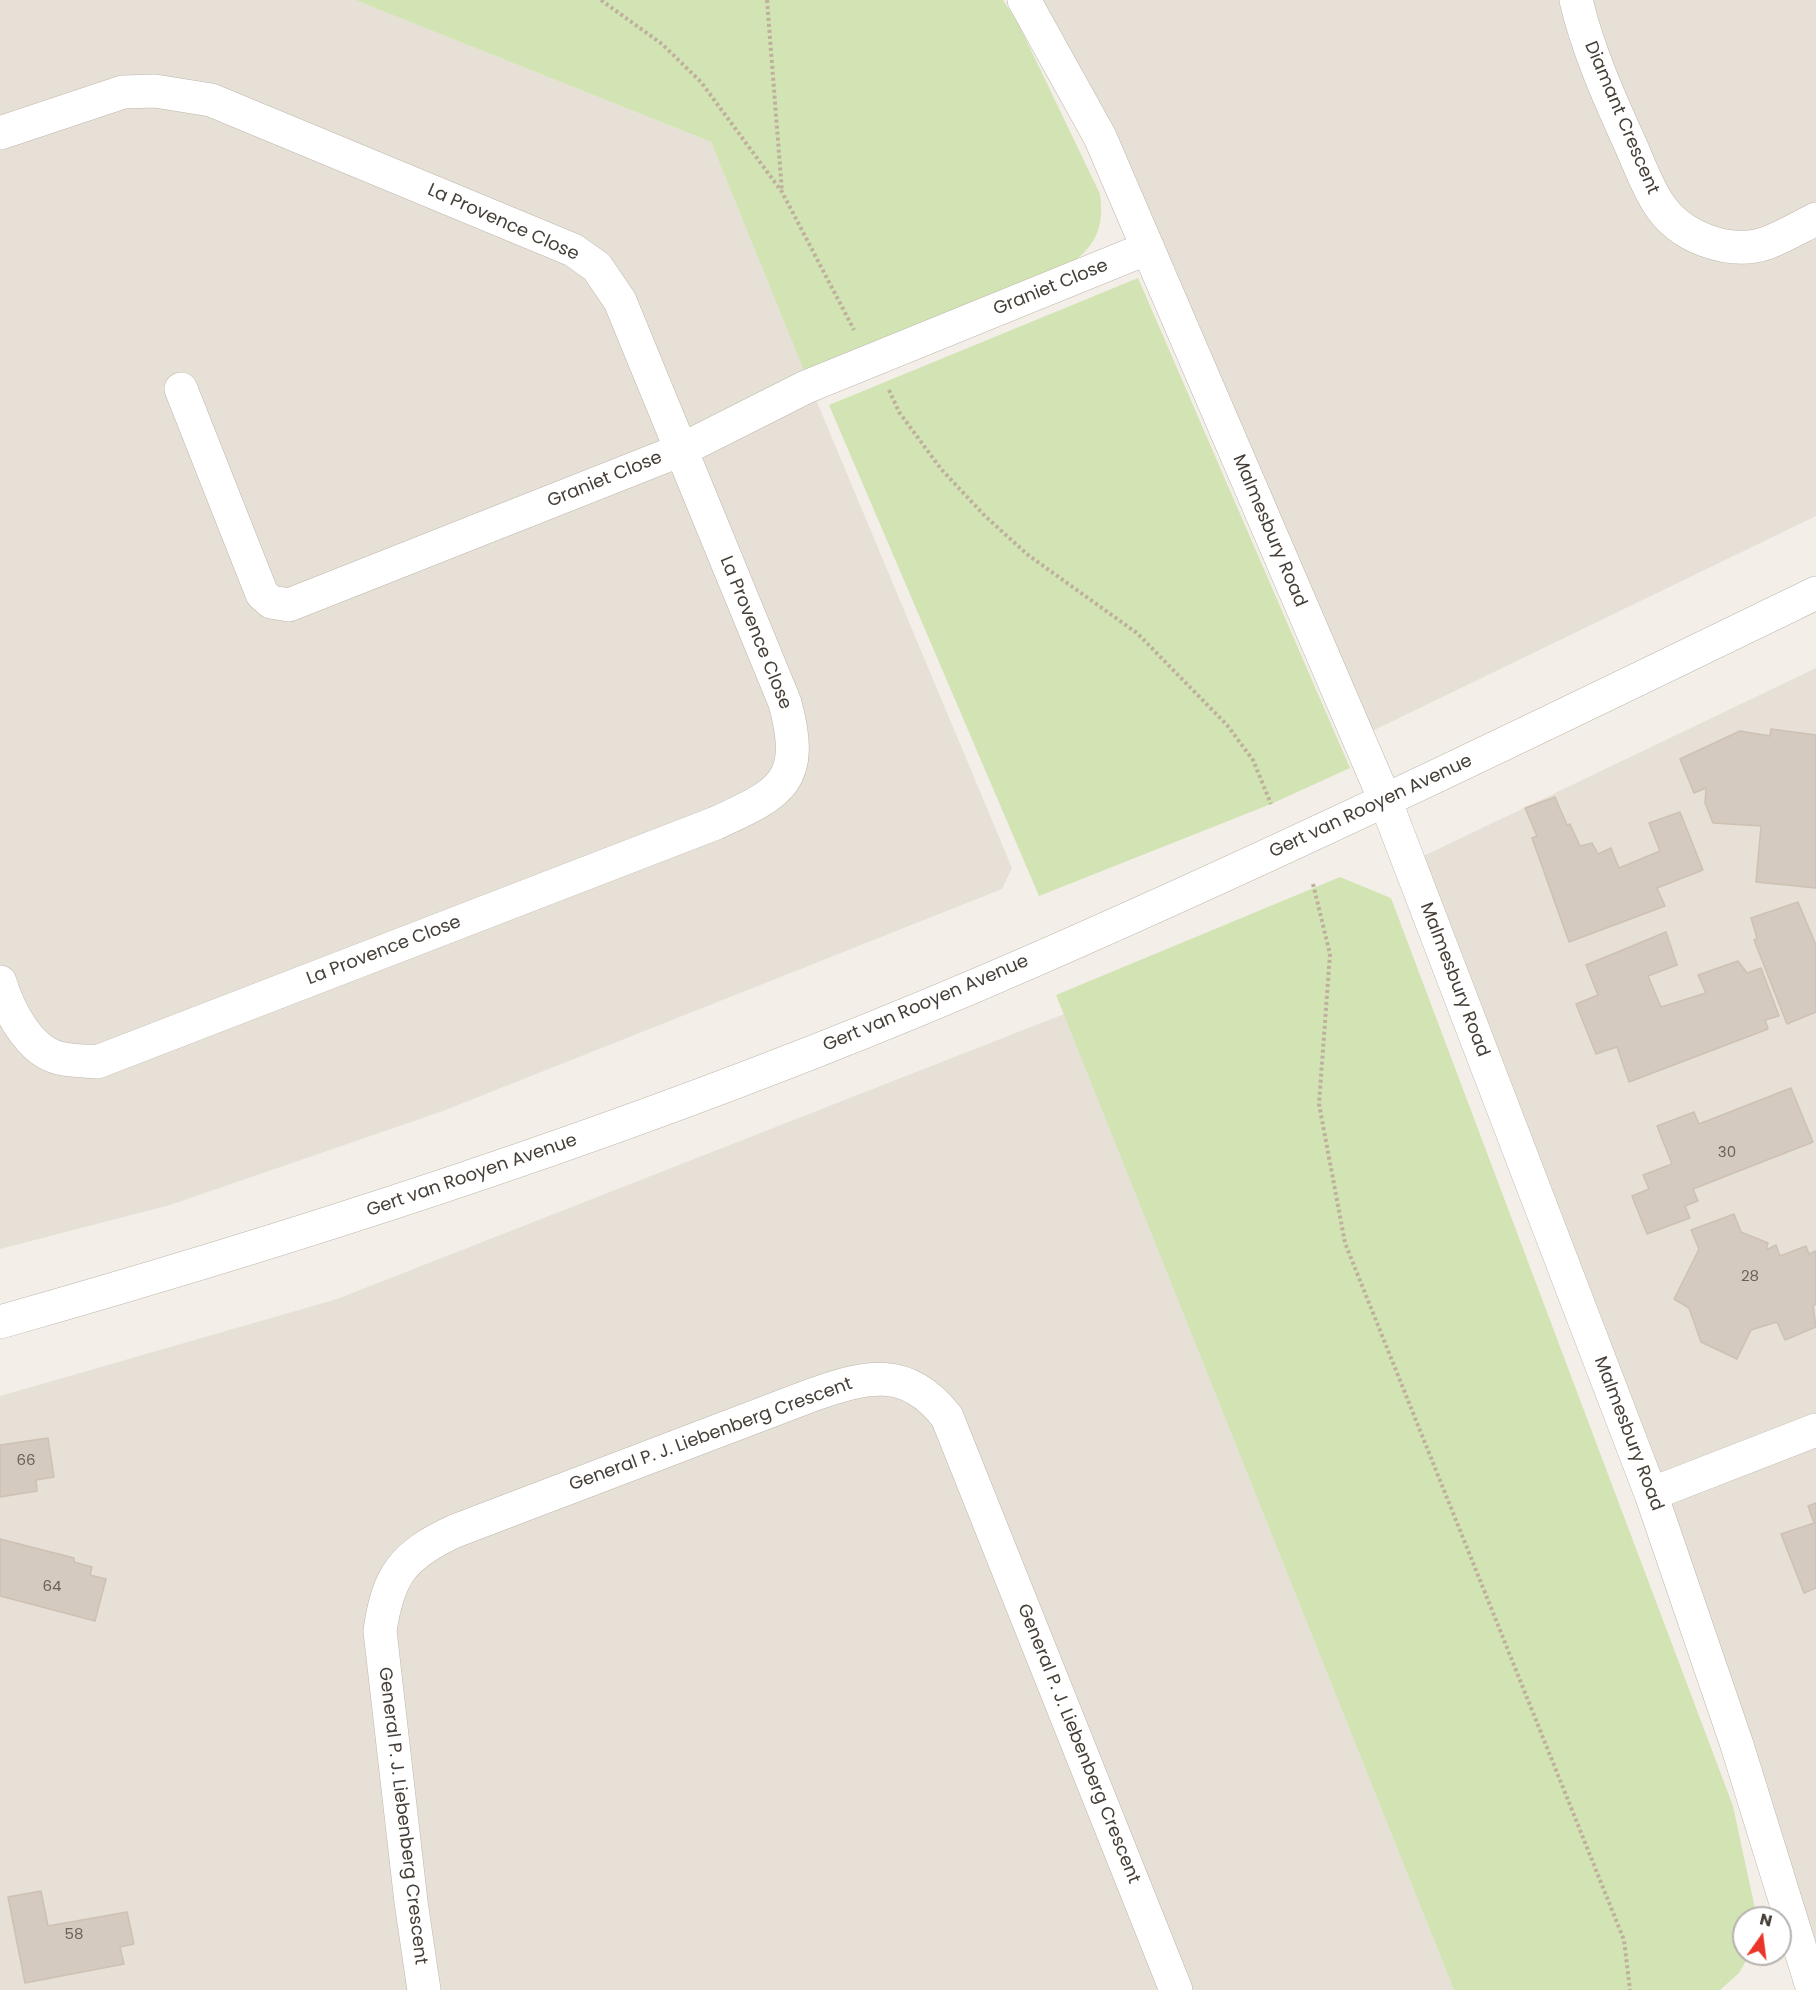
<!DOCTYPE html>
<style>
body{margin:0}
#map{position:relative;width:1816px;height:1990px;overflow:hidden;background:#f3efe8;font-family:Poppins,sans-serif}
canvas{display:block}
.north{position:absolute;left:1732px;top:1906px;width:60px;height:60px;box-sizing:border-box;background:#fff;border:2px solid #b5b2af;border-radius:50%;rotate:14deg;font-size:16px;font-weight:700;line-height:24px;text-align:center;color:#463f37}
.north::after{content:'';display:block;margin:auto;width:21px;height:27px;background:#ea3528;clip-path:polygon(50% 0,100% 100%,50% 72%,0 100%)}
</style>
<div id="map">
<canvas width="1816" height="1990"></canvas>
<div class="north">N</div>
</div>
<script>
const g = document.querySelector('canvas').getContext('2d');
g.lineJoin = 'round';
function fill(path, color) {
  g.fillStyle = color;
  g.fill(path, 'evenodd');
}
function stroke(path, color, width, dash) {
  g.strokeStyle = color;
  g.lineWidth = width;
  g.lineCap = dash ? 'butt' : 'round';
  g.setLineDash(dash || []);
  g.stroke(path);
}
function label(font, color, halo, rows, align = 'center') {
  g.font = font + ' Poppins,sans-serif';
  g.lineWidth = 6;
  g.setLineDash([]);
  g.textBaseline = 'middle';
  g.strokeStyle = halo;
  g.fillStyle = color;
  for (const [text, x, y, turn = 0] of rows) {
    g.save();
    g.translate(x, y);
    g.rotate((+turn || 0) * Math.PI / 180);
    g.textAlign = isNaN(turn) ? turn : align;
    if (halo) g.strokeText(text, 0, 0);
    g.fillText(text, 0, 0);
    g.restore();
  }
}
fill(new Path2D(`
 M0,0h355l356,142 93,229 208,497 -10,21 -559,222 -273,94 -170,44z
 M1026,0h790v516l-450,218z
 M1816,668v1322l-407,-1127z
 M1064,1014l390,976h-1454v-594l337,-97z`), '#e6e0d7');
fill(new Path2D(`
 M355,0h648l14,21 83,173c4,29 -2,50 -27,68l-269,109 -93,-229z
 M1138,278l212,490 -79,36 -232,92 -210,-491z
 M1340,877l51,21 342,908 24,112h-13v36h6l-11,19 -19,17h-266l-398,-995z`), '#d2e4b4');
const building = new Path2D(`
 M1771,729l45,6v153l-60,-6 5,-56 -48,-3 -8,-20 1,-15 -12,5 -14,-34 60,-28 30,5z
 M1555,797l12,28 3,-1 10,22 12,-3 6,11 13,-6 8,20 41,-17 -11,-28 31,-11 23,58 -46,18 8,18 -96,36 -37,-104 5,-2 -12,-28z
 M1798,902l18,43v67l-29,12 -33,-84 3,-2 -6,-20z
 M1666,932l11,33 -29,11 13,31 45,-14 -8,-18 40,-14 9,12 14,-5 18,48 -14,4 3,9 -139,53 -12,-35 -21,7 -20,-50 22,-9 -12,-30z
 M1791,1088l22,54 -120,47 5,12 -13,5 5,12 -43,16 -15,-38 17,-7 -6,-14 29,-11 -15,-38 37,-14 5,12z
 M1734,1214l7,18 27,11 -2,7 10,-5 4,11 26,-10 3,8 7,-3v53l-3,2 3,21 -31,13 -8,-18 -26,8 -14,29 -36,-17 -12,-34 -15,-9 25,-50 -8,-19z
 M48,1438l6,39 -18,3 1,11 -37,6v-52z
 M1816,1503v85l-12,5 -23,-59 33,-11 -6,-17z
 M0,1539l74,19v4l18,5 -2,8 16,4 -11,42 -95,-25z
 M41,1891l7,35 79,-14 7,32 -14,3 4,17 -99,19 -17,-86z`);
fill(building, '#d4cabf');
stroke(building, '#cec1b2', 1.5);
const minor = new Path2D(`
 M1024,0l76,137 285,663 266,694 86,251 76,245
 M1576,0c11,47 31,93 51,137 10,21 18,46 31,66 21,34 71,53 109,40 16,-6 33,-16 49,-24
 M0,133l123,-41 32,-1 56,9 362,150 24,17 23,34 165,402c21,78 -3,90 -69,120l-619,239c-12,-1 -26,-1 -38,-4 -30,-7 -51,-49 -59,-76
 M181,389l81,205 9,8 18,3 392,-155 125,-63 342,-139
 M0,1322c332,-94 660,-202 977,-337 284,-122 561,-257 839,-392
 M1651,1494l165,-64
 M424,1990l-13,-88 -31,-271c8,-56 23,-76 75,-100l357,-136c54,-19 95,-30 135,22l229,573`);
stroke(minor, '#beb6ac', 34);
stroke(new Path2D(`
 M601,0l61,44 39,38 81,110 72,138
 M767,0l15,192
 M889,390l10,22 42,57 44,47 43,39 109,78 90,92 26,35 18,44
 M1313,884l17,70 -11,150 26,139 279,697 6,50`), '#bfb09e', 4, [3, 3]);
stroke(minor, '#fff', 33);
label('15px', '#6a6259', null, [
 ["30",1727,1153],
 ["28",1750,1277],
 ["66",26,1461],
 ["64",52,1587],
 ["58",74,1935]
]);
label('18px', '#463f37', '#fff', [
 ["Diamant Crescent",1621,118,67],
 ["La Provence Close",503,223,24],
 ["Graniet Close",1051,288,-22],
 ["Graniet Close",605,480,-22],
 ["Malmesbury Road",1269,531,67],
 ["La Provence Close",755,633,68],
 ["Gert van Rooyen Avenue",1371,807,-25],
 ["La Provence Close",384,951,-21],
 ["Malmesbury Road",1454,980,69],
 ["Gert van Rooyen Avenue",926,1004,-23],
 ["Gert van Rooyen Avenue",472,1176,-19],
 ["Malmesbury Road",1628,1434,69],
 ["General P. J. Liebenberg Crescent",711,1435,-20],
 ["General P. J. Liebenberg Crescent",1078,1744,68],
 ["General P. J. Liebenberg Crescent",402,1816,83]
]);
</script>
